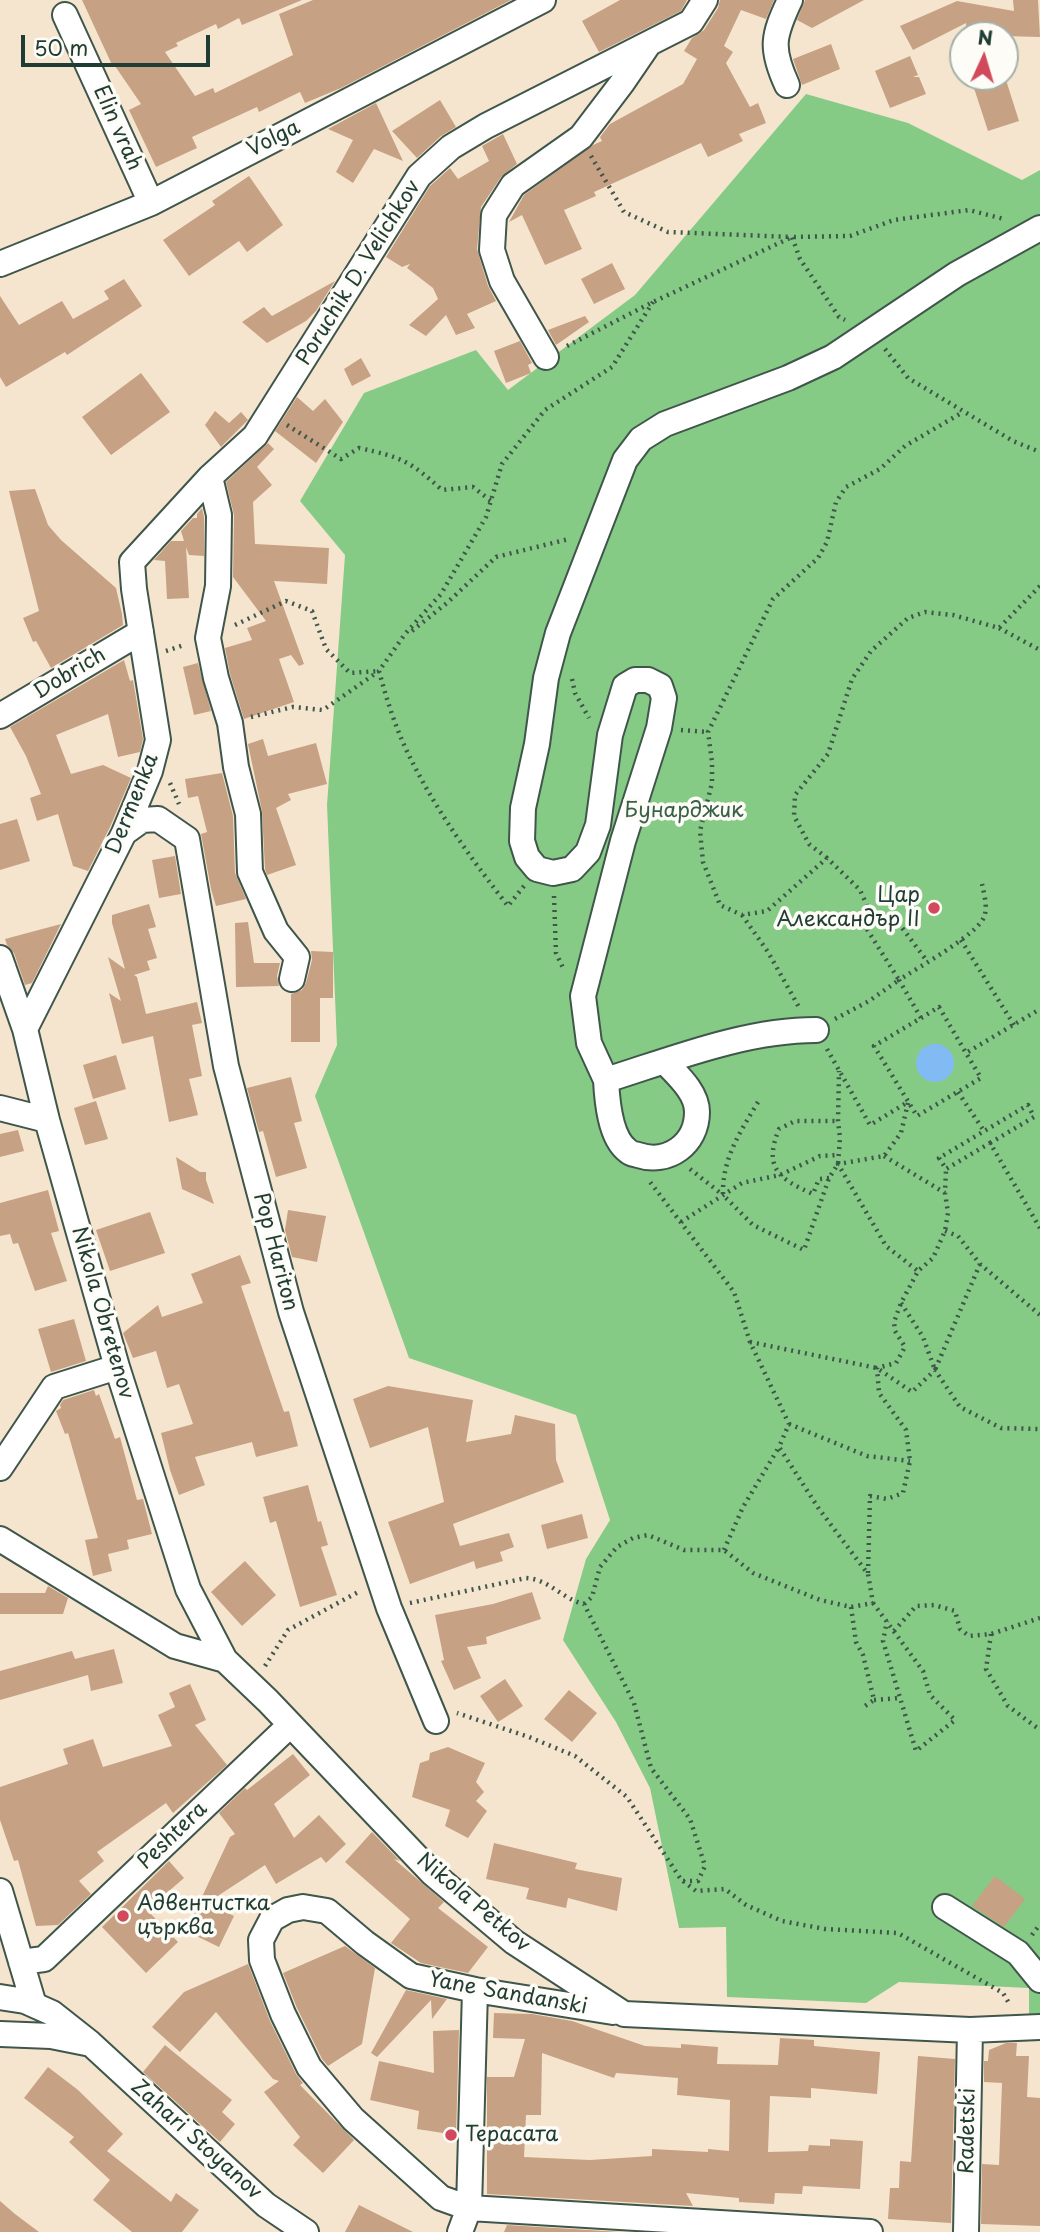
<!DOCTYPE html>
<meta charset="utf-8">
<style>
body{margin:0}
#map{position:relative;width:1040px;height:2232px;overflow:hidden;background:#f6e5ce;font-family:"Playpen Sans",sans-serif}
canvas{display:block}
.north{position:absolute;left:949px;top:21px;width:70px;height:70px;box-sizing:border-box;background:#fdfcf7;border:2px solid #a4b0a9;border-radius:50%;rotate:4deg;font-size:19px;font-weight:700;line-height:28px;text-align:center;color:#1f3d34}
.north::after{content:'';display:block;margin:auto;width:24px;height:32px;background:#d1495b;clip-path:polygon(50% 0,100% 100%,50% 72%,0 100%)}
.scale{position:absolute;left:21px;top:35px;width:189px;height:32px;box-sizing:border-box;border:4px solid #1f3d34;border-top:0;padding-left:9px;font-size:21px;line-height:24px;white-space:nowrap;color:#1f3d34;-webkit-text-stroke:5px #fdfcf7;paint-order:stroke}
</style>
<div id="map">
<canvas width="1040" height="2232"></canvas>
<div class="north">N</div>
<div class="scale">50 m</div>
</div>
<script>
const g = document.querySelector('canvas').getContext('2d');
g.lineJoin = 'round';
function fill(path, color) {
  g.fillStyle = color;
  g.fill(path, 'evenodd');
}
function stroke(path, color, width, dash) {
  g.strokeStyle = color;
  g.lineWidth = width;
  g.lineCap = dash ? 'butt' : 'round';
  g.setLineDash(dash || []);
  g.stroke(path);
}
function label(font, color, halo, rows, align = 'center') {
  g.font = font + ' "Playpen Sans",sans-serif';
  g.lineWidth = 7;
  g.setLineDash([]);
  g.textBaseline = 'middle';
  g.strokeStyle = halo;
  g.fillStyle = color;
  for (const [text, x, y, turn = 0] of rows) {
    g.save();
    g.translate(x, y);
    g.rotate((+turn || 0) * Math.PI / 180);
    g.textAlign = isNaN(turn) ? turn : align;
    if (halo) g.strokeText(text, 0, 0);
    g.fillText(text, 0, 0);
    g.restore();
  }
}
fill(new Path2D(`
 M806,94l102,29 114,57 18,-10v1847h-11v-29l-130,-6 -33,21 -139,-6 -1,-70 -47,1 -29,-140 -34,-66 -53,-82 23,-81 24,-39 -34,-105 -167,-57 -94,-262 22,-51 -10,-240 18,-250 -45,-54 64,-108 112,-43 32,40 127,-95z`), '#86cb85');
fill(new Path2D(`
 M916 1063a19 19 0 1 1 38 0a19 19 0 1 1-38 0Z`), '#82bbf3');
fill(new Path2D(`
 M82,0h220l-60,25 -3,-7 -21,11 -2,-5 -40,19 2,3 -13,6 30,44 18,-8 2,5 78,-38 -14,-41 34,-14h198l-170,88 -36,15 -5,-11 -41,20 -2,-5 -65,30 5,11 -41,19 -27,-57 12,-6 -26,-38 -2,1z
 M620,0h67l-6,11 -82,41 -17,-31z
 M720,0h54l-8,19 -25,-9 -17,36 9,6 -7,11 24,44 8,-4 8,20 -27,11 4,7 -35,16 -7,-14 -107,49 2,4 -32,14 18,39 -37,16 -23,-50 -13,7 15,-27 69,-50 9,-4 -2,-4 10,-13 73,-40 14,-25 -13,-8 8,-13 12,-8 14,-22z
 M805,0h59l-52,28 -15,-8z
 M1013,0h25l2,37 -73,-2 -1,-12 -53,27 -13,-24 57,-25 57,10z
 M831,44l9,25 -38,16 -9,-26z
 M910,56l8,19 -5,2h6l7,17 -36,14 -15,-37z
 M997,77h8l14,44 -31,10 -15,-46z
 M440,100l16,27 -15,9 -24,22 -25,-27z
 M376,103l27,58 -29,-12 -21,34 -17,-11 17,-32 -25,-11z
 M503,134l14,30 -16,13 -20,30 -4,42 11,37 8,15 -29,13 8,14 -19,7 -10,-20 -20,21 -17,-11 29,-26 -5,-11 -26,-20 3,-4 -8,3 -16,-10 44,-71 20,-18 8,11 31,-18 -7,-15z
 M249,176l34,49 -36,27 -8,-11 -50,35 -26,-36 52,-35 -3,-4z
 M612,263l13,26 -31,15 -13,-25z
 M124,279l18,27 -75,49 -2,-3 -59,35 -6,-10v-81l19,29 43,-24 11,18 36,-20 -5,-8z
 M335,281l-19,30 -10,10 -39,22 -25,-21 22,-15 8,9z
 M585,316l4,6 -33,23 -8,-15z
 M520,341l12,22 -4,2 3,8 -25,10 -12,-32z
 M361,358l10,18 -19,10 -8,-17z
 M141,373l29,39 -59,43 -29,-38z
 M297,397l16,14 12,-12 18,23 -27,41 -41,-32z
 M215,411l14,12 12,-11 7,8 -27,27 -16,-22z
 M268,443l6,6 -17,18 15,18 -19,17 2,42 74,4 -2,36 -53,-3 30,83 -5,2 -8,-11 -12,4 15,43 -50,17 -14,-45 -5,-26 27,-8 -5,-12 19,-7 -33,-44 1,-62 -8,-33z
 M35,489l13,36 13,15 55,48 6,26 1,11 -72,43 -15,-27 -3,1 -10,-24 16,-7 -30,-120z
 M202,508l2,9v39l-15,-1 -3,-8 3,51 -22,1 -2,-38 -11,-1 17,-19h13l-3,-10 12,-13h4v-4z
 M124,660l6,21 3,-1 10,59 -3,13 -22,5 -10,-43 -52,21 15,39 32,-9 28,13 -21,49 -22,44 -15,-5 -15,-52 -21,7 -7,-23 11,-4 -15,-38 -16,-29z
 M198,663l13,48 -17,4 -11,-48z
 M263,739l5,17 48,-13 11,41 -39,10 3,6 -15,8 20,57 -29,10 -2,-6 -3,-58 -14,-67z
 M222,773l11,43 2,57 11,26 -30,7 -5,-17 -10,-55 6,-2 -9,-36 -10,2 -3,-19z
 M17,819l13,42 -30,9v-46z
 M175,856l6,38 -22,4 -7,-38z
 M149,904l7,23 -8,2 9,29 -10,3 3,9 -16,5 3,2 9,37 51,-12 5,21 -10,2 10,51 -13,3 9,36 -29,7 -16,-86 -31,8 -13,-51 12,8 -13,-44 17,12 -13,-46v-8z
 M248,922l6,41h26l-3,13 2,10 -43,1 -1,-64z
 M61,924l-29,59 -7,2 -11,-32 -7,-8 -2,-6z
 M311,951l22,1v46h-13v44h-29v-48l11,-4 4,-7 6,-23z
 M116,1055l10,34 -33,10 -10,-34z
 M291,1077l11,44 -8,2 13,45 -31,9 -13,-46 -4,1 -12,-44z
 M96,1101l12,38 -23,6 -11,-37z
 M18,1130l6,21 -24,6v-23z
 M176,1157l24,15h6v8l8,24 -32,-15z
 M48,1190l11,41 -8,2 16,48 -32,10 -17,-48 -5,1 -3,-10 -10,2v-33z
 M288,1210l38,6 -9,46 -25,-5 -7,-27z
 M150,1212l15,41 -55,18 -14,-41z
 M240,1255l11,28 -10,3 43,126 5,-1 9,35 -42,11 -4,-15 -57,15 10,28 -26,10 -9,-25 -9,-37 32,-9 -14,-40 -12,4 -11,-37 -23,7 -10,-25 35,-28 4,12 41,-14 -12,-29z
 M74,1319l12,42 -35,11 -13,-43z
 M388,1386l85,14 -7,42 45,-8 4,-19 40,9 1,36 8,22 -111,42 7,22 49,-13 5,14 -14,5 3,9 -27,8 -2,-8 -64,23 -22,-62 56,-20 -16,-75 -58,21 -17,-49z
 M94,1390l2,6 3,-2 16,45 5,-2 17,63 6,-1 9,35 -25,6 2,9 -21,5 4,17 -19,5 -8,-36 13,-2 -30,-105 -3,1 -9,-23 5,-3 -1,-3 3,-5z
 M308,1485l10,37 3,-1 7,24 -7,2 16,48 -37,12 -24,-86 -6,2 -7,-26z
 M582,1514l6,24 -41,11 -6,-24z
 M245,1561l31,34 -34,31 -31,-34z
 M48,1586l20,12 -5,16h-63v-21h45z
 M532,1592l9,27 -55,18 1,7 -20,3 14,31 -27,12 -13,-29 3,-1 -9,-45 58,-11z
 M114,1649l9,34 -32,8 -3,-16 -88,25v-29l72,-20 3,8z
 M505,1679l18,27 -25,16 -18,-26z
 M190,1684l16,36 -11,5 32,40 -54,48 -7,-10 -69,49 7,9 -25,20 12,13 -33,31 -22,1 -18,-66 -4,1 -14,-41v-33l68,-23 -5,-15 30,-10 10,28 69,-21 -14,-31 17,-8 -6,-14z
 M569,1690l28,23 -25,29 -28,-23z
 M448,1747l37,16 -9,19 8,10 -8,9 11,10 -19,27 -23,-12 5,-16 -38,-13 8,-34 9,-3 1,-7z
 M293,1754l17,21 -36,29 20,34 25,-23 27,29 -20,19 -5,-6 -45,27 -11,-19 -58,38 27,13 -15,31 -33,-16 44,-94 5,-3 -16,-21 26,-25 2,2z
 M372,1832l28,29 -6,-2 50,43 -6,6 50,39 -20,26 -47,-10 -30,-20 19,-24 -65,-57z
 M494,1843l83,20 -2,6 47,9 -5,33 -49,-13 -2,10 -40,-9 3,-11 -43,-9z
 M169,1861l15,17 -37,32 31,32 -32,31 -44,-46z
 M995,1876l30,23 -21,28 -32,-21z
 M345,1946l30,22 -13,76 -34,22 -6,-7 -25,-51 -14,-35z
 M248,1964l22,57 26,53 7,9 -3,2 54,55 -31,33 -30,-28 7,-8 -36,-45 15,-11 -6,-2 -57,-67 -36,40 -28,-25 32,-35z
 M406,1990l41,9 -15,20 -1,-19 -54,57 -6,-4z
 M494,2013l38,1 40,7 73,25 36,2v-4l37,3 -1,17 61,1 2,-27 34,2v6l66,6 -3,42 -66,-6v10l-41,-2 -2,56 40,-1 1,-6 21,1v-7l33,2 -3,48 -57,-3 -1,8 -27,-1 -1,11 -35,-2v-4l-53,-5 7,13 -206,-12v-117h27l11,-38 -32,-1zM542,2053l72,25 2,-5 62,5 -1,17 53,5 -1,51 -21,-2v3l-56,-3v7l-62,4 -66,-3 2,-42h15z
 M459,2030l-3,105 -39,-6 2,-18 -49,-11 9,-39 55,12 -1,-42z
 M1006,2043h11l-1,13h13l-2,41 13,1v128l-59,-2 1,-60 17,1 3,-82 -18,-1v-21h4l1,-11z
 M165,2045l67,55 -10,12 13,12 -15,18 -77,-70z
 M918,2056l37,3 -4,164 -63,-4 2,-31h9l1,-27 11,1z
 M48,2067l30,23 45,44 -16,17 64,51 5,-9 23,17 -17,22h-50l-39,-32 17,-20 -41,-38 5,-5 -50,-39z
 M0,2201l15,13 24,18h-39z
 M359,2205l54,27h-68z
 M507,2225l114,7h-117z`), '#c6a183');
const minor = new Path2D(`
 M65,15l86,188
 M787,85c-17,-37 -14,-49 3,-85
 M0,264l151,-61 392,-203
 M546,357l-44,-76 -10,-31 2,-35 19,-30 68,-48 41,-54 26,-38
 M210,477l9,38 -1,71 -10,52 8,40 14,45 6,44 12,47 2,58 26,59 21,26 -5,22
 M0,716l141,-84
 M124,833l18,-13 16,-1 29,20 39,227 65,246 98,296 47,113
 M0,958l25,71 22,91 70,247 71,222 37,71
 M25,1029l99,-196 26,-62 8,-31 -24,-151 -2,-27 78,-85 45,-41 164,-260 32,-29 35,-21 205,-104 14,-22
 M816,1030c-71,0 -143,29 -210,50l-17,-37 -6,-47 40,-155 36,-113 5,-30 -4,-12 -12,-6h-13l-10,6 -15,49 -12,90 -10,27 -16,17 -19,4 -16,-4 -10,-12 -5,-16 1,-33 14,-64 9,-66 12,-45 67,-173 16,-21 24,-15 123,-46 45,-21 124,-83 83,-46
 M606,1080c1,20 4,58 22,71 3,3 7,3 10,4 30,10 59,-11 59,-43 0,-20 -20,-37 -32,-50
 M0,1108l47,12
 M0,1468l54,-81 63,-20
 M0,1539l175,107 50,14 43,41 164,172 82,69 110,72 346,16 70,-3
 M0,1891l34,114
 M945,1907l73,46 22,27
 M21,1962l23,-3 245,-233
 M0,1997l25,4 27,12 38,30 176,162 40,27
 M613,2012l-138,-22 -64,-14 -46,-33 -38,-32 -24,-4 -15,3 -16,9 -11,21 1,20 21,54 26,53 44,52 88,79 28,10 401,24
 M0,2034l51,2 35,7
 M460,2232l9,-24 6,-218
 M966,2232l4,-202`);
stroke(minor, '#3f564b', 28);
stroke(new Path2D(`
 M591,156l33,56 44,20 124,5 8,22 39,58 6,3
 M567,346l86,-44 139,-65 58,-1 44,-16 75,-10 35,9
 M885,349l23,29 105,63 27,11
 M287,425l54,34 18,-11c42,9 51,13 83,42l31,-3 18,14
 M235,625l51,-24 26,10 14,38 24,24 29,-2
 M999,628l41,22
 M412,631l36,-29 48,-45 73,-18
 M166,651l18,-6
 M572,679l3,14 14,25
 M251,717l42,-10 30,3 56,-39
 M681,730l27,2
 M170,783l9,21
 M827,858l-18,-14 -15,-28 1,-21 33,-41 24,-75 19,-28 37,-33 17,-6 28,3 46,13 41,-42
 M982,884c2,10 6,23 2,33 -7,18 -67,51 -85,63l22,38 -47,28 43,70 64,-38 -15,-25 74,-44
 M524,886l-16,20c-39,-50 -76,-101 -103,-159 -11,-24 -19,-50 -26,-76l26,-37 36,-40 45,-77 16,-53 43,-54 67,-43 41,-65
 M554,896l2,57 8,17
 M742,915l26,37 32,57
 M894,917l33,44
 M961,940l53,85
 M921,1018l18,-11 27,46
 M835,1019l34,-18 30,-21 -36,-57 6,-13 -9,-20 -33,-32 -60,53 -25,4 -22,-10 -17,-43 -3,-31 12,-48v-21l-4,-30 65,-133 45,-41 9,-16 9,-40 10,-15 34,-18 25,-23 58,-34
 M827,1049l43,76 38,-23
 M958,1092l26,39
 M758,1102c-18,30 -36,57 -35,93l30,30 51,25 25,-72 9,-14 2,-26 -2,-17 1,-50
 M908,1103l-7,30 -17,23 -46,8 48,82 32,25
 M990,1143l44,-26 -6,-12 -89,53 7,11 44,-26 50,85
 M884,1156l61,37
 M690,1169l33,26
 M829,1178l-10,1 -6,15c-34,-15 -50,-26 -34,-65l16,-8h43
 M681,1222l61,-39 38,-8 40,-19 18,-1
 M945,1231l13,5 22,28 60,51
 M901,1303l22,34 12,33 45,-106
 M750,1342l127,26 35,24 23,-22 25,37 41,21 39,1
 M789,1424l78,32 43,5
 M724,1550l19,-43 36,-60
 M868,1573l2,-77 17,3 16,-6 7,-32 -4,-31 -27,-37 -2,-25 19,-5 9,-16 -10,-16 -1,-9 7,-19 17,-32 15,-13 12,-27 3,-18 -3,-20 1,-24
 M410,1603l116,-25c23,1 36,21 58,26l50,99 17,65 39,51 15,47 -7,15h-16l-55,-84 -52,-41 -46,-19 -72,-24
 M873,1603l50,68 7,24 25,25 -39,31 -33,-110 4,-20
 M584,1604l8,-7 8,-30 17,-20 16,-9 15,-3 36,15h40l29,23 67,27 31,7 22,-4 -5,-29 -49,-65 -40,-62 10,-23 -39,-82 -16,-50 -84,-110
 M851,1607l5,35 7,13 11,45 -12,8
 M894,1631l22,-25 18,-1 21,6 5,18 9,7 22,-2 49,-16
 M991,1634l-5,35 22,37 32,24
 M265,1666l23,-36 72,-39
 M874,1700l25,-2
 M683,1881l13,10 29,-2 21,16 36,16 43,8 73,4 105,60 7,12
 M1032,1935l8,-11`), '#3f564b', 4.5, [2, 5]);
stroke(minor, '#fff', 24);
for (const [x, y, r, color] of [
 [934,908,7,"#d1495b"],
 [123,1916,7,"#d1495b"],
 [451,2135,7,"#d1495b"]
]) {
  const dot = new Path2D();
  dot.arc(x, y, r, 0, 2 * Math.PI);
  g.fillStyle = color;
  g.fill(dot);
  stroke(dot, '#fdfcf7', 2.5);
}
label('21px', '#1f3d34', '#fdfcf7', [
 ["Elin vrah",117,128,66],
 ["Volga",274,139,-27],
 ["Poruchik D. Velichkov",359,273,-58],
 ["Dobrich",70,674,-31],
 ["Dermenka",133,804,-68],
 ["Pop Hariton",275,1252,75],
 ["Nikola Obretenov",102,1313,74],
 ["Peshtera",173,1836,-44],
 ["Nikola Petkov",473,1903,40],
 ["Yane Sandanski",508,1994,10],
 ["Radetski",968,2131,-89],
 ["Zahari Stoyanov",196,2140,42]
]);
label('21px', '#396048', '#fdfcf7', [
 ["Бунарджик",684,811]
]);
label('21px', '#1f3d34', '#fdfcf7', [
 ["Цар",920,896,"right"],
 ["Александър II",920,920,"right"],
 ["Адвентистка",137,1904],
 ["църква",137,1928],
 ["Терасата",465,2135]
], 'left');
</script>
